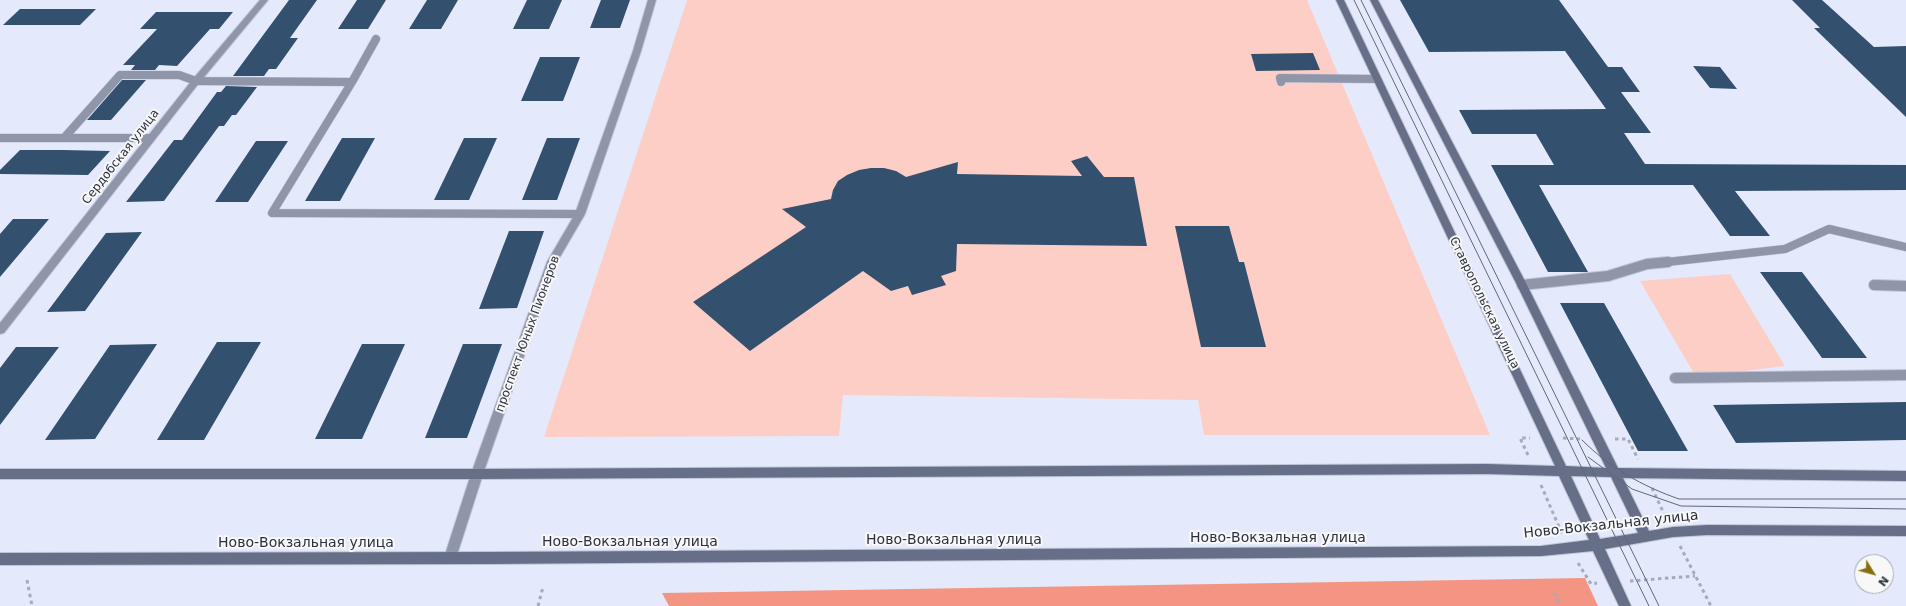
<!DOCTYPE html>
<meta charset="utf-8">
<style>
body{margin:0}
#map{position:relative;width:1906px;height:606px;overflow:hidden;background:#e4eafc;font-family:"DejaVu Sans",sans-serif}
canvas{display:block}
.north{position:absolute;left:1854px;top:554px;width:40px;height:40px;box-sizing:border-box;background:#f8f8f8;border:1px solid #a6a8af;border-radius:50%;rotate:127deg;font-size:11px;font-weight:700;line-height:16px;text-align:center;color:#2b3041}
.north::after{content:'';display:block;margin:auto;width:14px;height:18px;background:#886e0d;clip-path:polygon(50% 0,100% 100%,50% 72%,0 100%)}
</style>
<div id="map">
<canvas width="1906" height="606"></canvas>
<div class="north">N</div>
</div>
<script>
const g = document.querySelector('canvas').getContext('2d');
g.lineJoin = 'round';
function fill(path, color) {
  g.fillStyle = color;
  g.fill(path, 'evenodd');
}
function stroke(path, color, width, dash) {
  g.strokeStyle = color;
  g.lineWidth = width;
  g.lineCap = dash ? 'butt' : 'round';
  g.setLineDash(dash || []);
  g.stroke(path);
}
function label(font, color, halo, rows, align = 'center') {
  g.font = font + ' "DejaVu Sans",sans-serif';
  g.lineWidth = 4;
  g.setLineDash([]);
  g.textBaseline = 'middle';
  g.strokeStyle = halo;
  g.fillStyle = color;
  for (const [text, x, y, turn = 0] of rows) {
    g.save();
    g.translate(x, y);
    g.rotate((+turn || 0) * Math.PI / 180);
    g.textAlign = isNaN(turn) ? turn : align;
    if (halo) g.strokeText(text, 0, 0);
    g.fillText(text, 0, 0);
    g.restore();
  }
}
fill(new Path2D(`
 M687,0h620l183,435h-286l-6,-35 -355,-5 -4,41 -295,1z
 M1730,274l55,92 -89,11 -56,-96z`), '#fccec5');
fill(new Path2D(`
 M1585,578l13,28h-929l-7,-13z`), '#f49583');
fill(new Path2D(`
 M289,0h28l-27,38h8l-22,31h-7l-5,7h-31z
 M357,0h29l-18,29h-30z
 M427,0h31l-17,29h-32z
 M527,0h35l-13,29h-36z
 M601,0h29l-10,28h-30z
 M1400,0h159l49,67h14l18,25h-19l30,41h-27l21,31 261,1v25l-171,1 35,45h-40l-37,-51h-154l49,87h-40l-57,-107h63l-18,-31h-64l-13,-24 147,-1 -41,-58 -136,1z
 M1792,0h30l52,47 32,-1v71l-92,-89h6z
 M20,9h76l-16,16h-77z
 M156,12h77l-14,17h-9l-33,37 -18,-1 -4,5h-24l4,-5h-12l34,-36h-17z
 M1313,53l7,17 -64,1 -5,-17z
 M540,57h40l-17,44h-42z
 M1693,66l27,1 17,22 -27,-1z
 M122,80h24l-35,40h-24z
 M226,86l31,1 -21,28h-4l-8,11h-5l-55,75 -38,1 48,-62h8l35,-48h4z
 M342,138h33l-35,63h-35z
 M464,138h33l-28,62h-35z
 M547,138h33l-23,62h-35z
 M256,141h32l-40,61h-33z
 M20,150h43l47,1 -22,24 -88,-1v-4z
 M1087,156l17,21h30l13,69 -190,-2 -1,27 -15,5 5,9 -34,10 -4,-9 -17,5 -28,-20 -113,80 -57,-49 113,-75 -24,-18 49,-10 2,-9 5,-9 9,-6 12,-5 12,-2h13l12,3 10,6 52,-15 -1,12 125,2 -11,-15z
 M13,219h36l-49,58v-43z
 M1175,226h54l10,36h5l22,85h-65z
 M509,231h35l-27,77 -38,1z
 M142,232l-57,79 -38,1 59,-79z
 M1760,272h42l65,86h-45z
 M1560,303h44l84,148h-50z
 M217,342h44l-57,98h-47z
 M157,344l-62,95 -50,1 65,-95z
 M362,344h43l-43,95h-47z
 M463,344h39l-35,94h-42z
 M16,347h43l-59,78v-57z
 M1906,402v38l-170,3 -23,-38z`), '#33506e');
const laneFar1 = new Path2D(`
 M352,82l24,-43
 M1281,82l-1,-4 97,1
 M0,138h64l56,-63h59l17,6 156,1 -80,131 308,1
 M64,138h87
 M1658,263l127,-14 44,-20 77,18`);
const lane = new Path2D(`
 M1522,285l86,-9 39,-12 21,-2
 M1874,285l32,1
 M1675,378l231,-3`);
const street = new Path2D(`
 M260,0h8l-69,83 -195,250 -4,1v-11l193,-244z
 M648,0h8l-15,51 -56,163 -28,48 -74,212 -27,84 -2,4 -4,2 -4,-2 -2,-4 27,-84 76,-212 28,-48 58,-163z`);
const secondary = new Path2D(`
 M1336,0h8l222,466 40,2 -89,-183 -147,-285h8l149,285 91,183 288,3v10l-283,-3 26,53 24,-4 34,-2 199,1v10l-199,-1 -34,2 -68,12 26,57h-12l-26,-55 -52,5 -1054,8 -487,1v-12l487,-1 1054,-6 48,-6 -30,-64 -72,-2 -1010,5h-477v-10h477l1010,-5 68,2zM1571,476l40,1 27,56 -38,6z`);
stroke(laneFar1, '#bfc5d7', 9);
stroke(lane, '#bfc5d7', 12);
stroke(street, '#bfc5d7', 2);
stroke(secondary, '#bfc5d7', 2);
stroke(new Path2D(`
 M1563,438l17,1
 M1615,439h13l10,20
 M1528,455l-8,-17h10
 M1541,485l21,49
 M1652,488l14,30
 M1680,546l31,60
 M1578,563l13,21 6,-1
 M27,580l5,26
 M1630,581l65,-5
 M1554,593l6,13
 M538,606l5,-19`), '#a5abbc', 3, [3.5, 3.5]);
stroke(laneFar1, '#9096a9', 8);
stroke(lane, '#9096a9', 10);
fill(street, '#9096a9');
fill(secondary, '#666e88');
stroke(new Path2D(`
 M1354,0l295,606
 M1361,0l298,606
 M1582,440c28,28 60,46 97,59h227
 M1588,457l44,32 49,17 225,3`), '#616677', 1);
label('12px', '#2b3041', '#f8f8f8', [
 ["Сердобская улица",121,157,-52],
 ["Ставропольская улица",1484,303,64],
 ["проспект Юных Пионеров",528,334,-70]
]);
label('14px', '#2b3041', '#f8f8f8', [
 ["Ново-Вокзальная улица",1611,525,-6],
 ["Ново-Вокзальная улица",1278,538],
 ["Ново-Вокзальная улица",954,540],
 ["Ново-Вокзальная улица",630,542],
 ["Ново-Вокзальная улица",306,543]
]);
</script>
